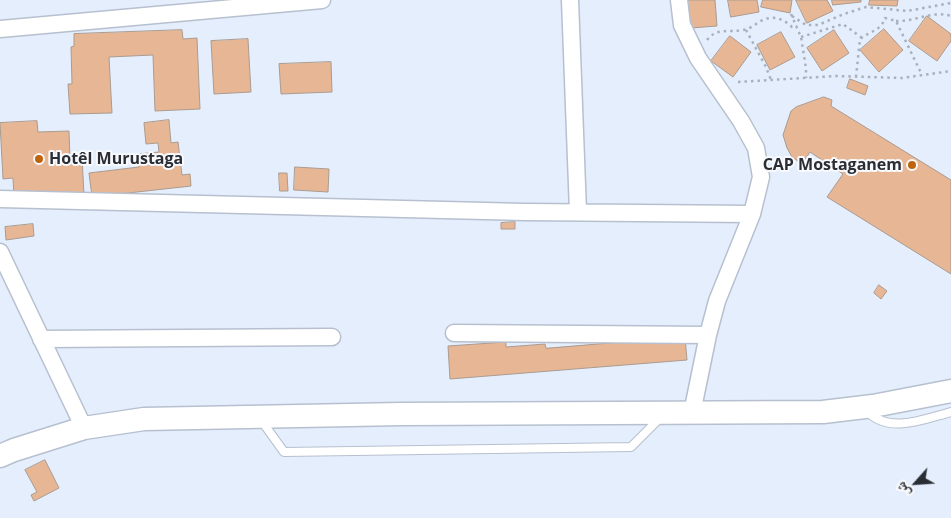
<!DOCTYPE html>
<meta charset="utf-8">
<style>
body{margin:0}
#map{position:relative;width:951px;height:518px;overflow:hidden;background:#e4eefd;font-family:"Open Sans","Noto Naskh Arabic",sans-serif}
canvas{display:block}
.north{position:absolute;left:891px;top:458px;width:50px;height:50px;-webkit-text-stroke:4px #f8fafd;paint-order:stroke;rotate:244deg;font-size:14px;font-weight:700;line-height:20px;text-align:center;color:#2a2d33}
.north::after{content:'';display:block;margin:auto;width:18px;height:22px;background:#2a2d33;clip-path:polygon(50% 0,100% 100%,50% 72%,0 100%)}
</style>
<div id="map">
<canvas width="951" height="518"></canvas>
<div class="north">ش</div>
</div>
<script>
const g = document.querySelector('canvas').getContext('2d');
g.lineJoin = 'round';
function fill(path, color) {
  g.fillStyle = color;
  g.fill(path, 'evenodd');
}
function stroke(path, color, width, dash) {
  g.strokeStyle = color;
  g.lineWidth = width;
  g.lineCap = dash ? 'butt' : 'round';
  g.setLineDash(dash || []);
  g.stroke(path);
}
function label(font, color, halo, rows, align = 'center') {
  g.font = font + ' "Open Sans",sans-serif';
  g.lineWidth = 4;
  g.setLineDash([]);
  g.textBaseline = 'middle';
  g.strokeStyle = halo;
  g.fillStyle = color;
  for (const [text, x, y, turn = 0] of rows) {
    g.save();
    g.translate(x, y);
    g.rotate((+turn || 0) * Math.PI / 180);
    g.textAlign = isNaN(turn) ? turn : align;
    if (halo) g.strokeText(text, 0, 0);
    g.fillText(text, 0, 0);
    g.restore();
  }
}
const building = new Path2D(`
 M688,0h27l2,26 -26,2z
 M728,0h29l2,12 -28,5z
 M763,0h29l-2,13 -29,-6z
 M796,0h31l6,11 -26,12z
 M832,0h29v2l-28,3z
 M870,0h28l-1,6 -28,-1z
 M927,16l24,18v7l-14,20 -28,-20z
 M884,29l19,21 -24,22 -19,-22z
 M182,30l1,9 14,-1 3,71 -45,2 -2,-56 -44,2 3,56 -42,1 -2,-30h4l-1,-37 3,-1v-12z
 M834,30l15,23 -27,18 -15,-23z
 M781,32l14,25 -25,13 -13,-25z
 M730,36l21,16 -18,25 -22,-16z
 M248,39l3,53 -37,2 -3,-53z
 M331,62l1,30 -51,2 -2,-30z
 M850,79l18,7 -3,9 -18,-7z
 M824,97l8,3 -1,6 120,74v94l-124,-77 16,-23 -33,-22 -8,12 -10,-7 -5,-9 -4,-13 8,-24 5,-4z
 M169,120l2,23 7,-1 4,33 8,-1 1,12 -99,11 -3,-24 50,-6 -1,-13 21,-2 -1,-9 -12,1 -2,-21z
 M37,121l1,11 31,-1 1,28 12,-1 2,37 -70,4 -1,-21 -10,1 -3,-56z
 M295,167l34,2 -1,23 -34,-2z
 M279,173h8l1,18h-8z
 M515,222v7h-14v-6z
 M33,224l1,12 -28,4 -1,-13z
 M879,285l8,6 -6,8 -7,-6z
 M685,337l2,23 -237,19 -2,-33 58,-4v5l39,-3 1,4z
 M45,460l14,28 -25,13 -3,-6 6,-3 -12,-22z`);
fill(building, '#e7b695');
stroke(building, '#aa9b90', 1);
const service = new Path2D(`
 M866,410c22,25 58,9 85,2
 M261,420l23,32 347,-5 30,-30`);
const minor = new Path2D(`
 M570,0l8,212
 M679,0l3,25 16,33 43,63 15,27 5,29 -9,37 -35,87 -9,34 -16,78
 M0,29l322,-29
 M0,199l525,13 227,2
 M0,252l84,176
 M454,333l254,2
 M41,339l291,-2`);
const secondary = new Path2D(`
 M0,456l14,-6 70,-22 60,-9 257,-5 422,-2 50,-6 78,-15`);
stroke(service, '#b7c0cf', 10);
stroke(minor, '#b7c0cf', 19);
stroke(secondary, '#b7c0cf', 25);
stroke(new Path2D(`
 M791,14l10,23 5,31v10
 M792,16l14,9h12l26,-11 22,-7 41,4 44,-8
 M896,21c19,1 36,-11 55,-5
 M746,30l20,37 5,13
 M801,37l42,-13 19,14
 M707,40c10,-13 22,-7 36,-10 10,-1 17,-12 28,-12 8,-1 16,4 21,9l5,-1
 M856,77l4,-38c10,-8 21,-8 25,-21l11,3 26,54
 M738,82l98,-6 66,2 49,-7`), '#a9b1bd', 2.5, [2.5, 4]);
stroke(service, '#fff', 8);
stroke(minor, '#fff', 16);
stroke(secondary, '#fff', 22);
for (const [x, y, r, color] of [
 [39,159,5,"#bf640b"],
 [912,165,5,"#bf640b"]
]) {
  const dot = new Path2D();
  dot.arc(x, y, r, 0, 2 * Math.PI);
  g.fillStyle = color;
  g.fill(dot);
  stroke(dot, '#f8fafd', 2);
}
label('bold 16px', '#2a2d33', '#f8fafd', [
 ["Hotêl Murustaga",49,159],
 ["CAP Mostaganem",902,165,"right"]
], 'left');
</script>
